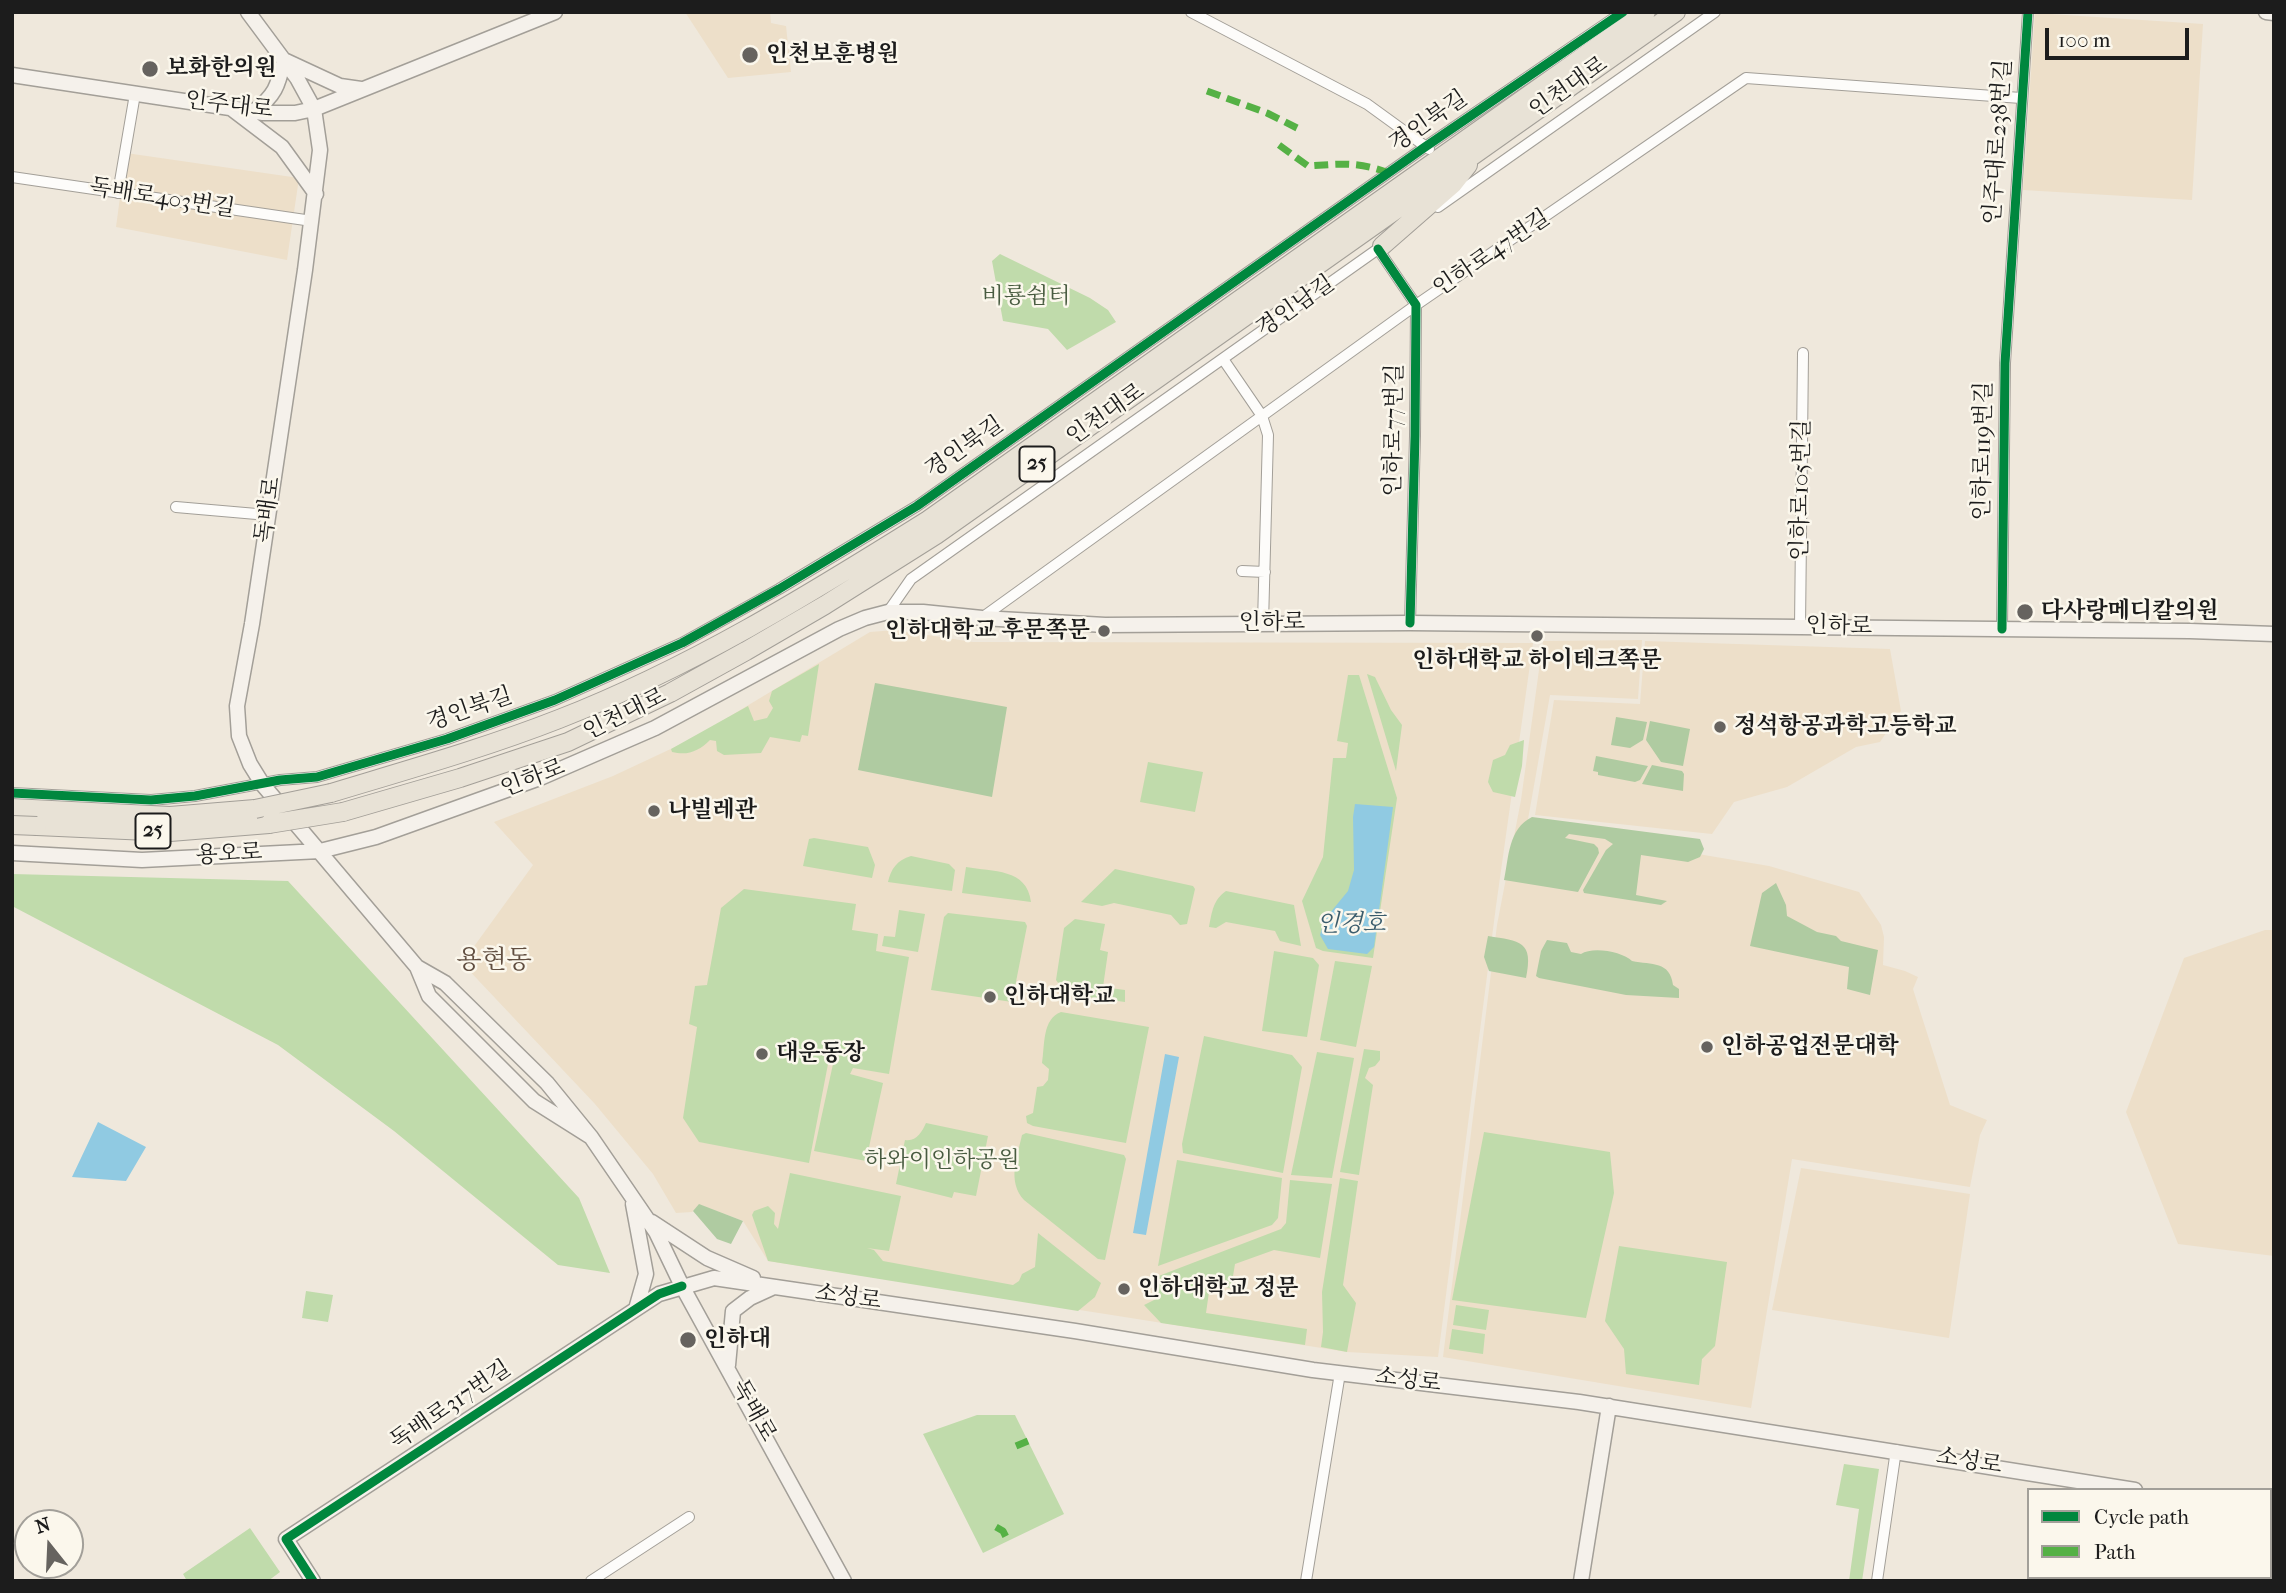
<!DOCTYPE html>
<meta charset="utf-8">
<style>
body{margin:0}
#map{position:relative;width:2286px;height:1593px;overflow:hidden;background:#efe8dc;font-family:"IM FELL French Canon",serif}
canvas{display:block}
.frame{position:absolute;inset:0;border:14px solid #1c1c1c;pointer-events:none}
.legend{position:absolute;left:2027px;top:1488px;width:245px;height:91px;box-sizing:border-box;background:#fbf7ec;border:2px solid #a29f99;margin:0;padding:9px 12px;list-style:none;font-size:21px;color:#1c1c1c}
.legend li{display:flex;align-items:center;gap:14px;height:35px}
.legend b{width:35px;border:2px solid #a29f99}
.north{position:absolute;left:14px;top:1509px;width:70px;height:70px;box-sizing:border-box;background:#fbf7ec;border:2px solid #a29f99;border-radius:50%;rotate:342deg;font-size:19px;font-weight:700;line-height:28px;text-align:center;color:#1c1c1c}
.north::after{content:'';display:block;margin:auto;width:24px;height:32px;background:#66635f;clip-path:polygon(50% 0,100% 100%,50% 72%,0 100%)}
.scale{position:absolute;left:2045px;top:28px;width:144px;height:32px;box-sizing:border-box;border:4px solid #1c1c1c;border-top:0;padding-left:9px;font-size:21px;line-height:24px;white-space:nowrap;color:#1c1c1c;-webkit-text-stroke:5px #fbf7ec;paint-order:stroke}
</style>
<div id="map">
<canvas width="2286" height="1593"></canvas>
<div class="frame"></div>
<ul class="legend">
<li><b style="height:9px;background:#00873e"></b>Cycle path</li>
<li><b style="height:9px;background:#55b145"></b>Path</li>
</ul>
<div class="north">N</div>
<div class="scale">100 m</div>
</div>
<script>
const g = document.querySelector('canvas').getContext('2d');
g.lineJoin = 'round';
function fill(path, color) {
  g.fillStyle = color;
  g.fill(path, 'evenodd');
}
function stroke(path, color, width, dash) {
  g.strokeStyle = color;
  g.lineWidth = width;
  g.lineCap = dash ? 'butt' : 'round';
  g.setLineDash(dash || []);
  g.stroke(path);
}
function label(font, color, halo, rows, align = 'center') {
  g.font = font + ' "IM FELL French Canon","Noto Serif KR",serif';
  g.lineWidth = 5;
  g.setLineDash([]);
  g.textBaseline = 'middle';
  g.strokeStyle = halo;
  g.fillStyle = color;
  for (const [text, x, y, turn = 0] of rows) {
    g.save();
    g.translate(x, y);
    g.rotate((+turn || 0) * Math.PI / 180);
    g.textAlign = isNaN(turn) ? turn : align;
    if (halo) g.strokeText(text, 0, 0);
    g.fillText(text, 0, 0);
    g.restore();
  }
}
fill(new Path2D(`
 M685,12h85l1,11 15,3 5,46 -63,6z
 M2035,13l168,11 -11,176 -169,-10z
 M126,153l173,25 -12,82 -171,-33z
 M895,630l78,12 560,1 -37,263 -58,451 -91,-5 -579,-91 -25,-40 -43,-16 -8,7 -16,1 -23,-39 -58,-70 -133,-141 71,-98 -39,-43 119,-46 79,-37 178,-107z
 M1642,640l-4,59 -88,-4 -23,130 242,41 90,26 22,33 3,12 -1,28 22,6 13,6 -5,12 37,116 37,15 -7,15 -10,52 -178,-28 -41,249 -308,-51 54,-432 24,-125 22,-159z
 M1645,641l245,8 11,62 -21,31 -24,5 -69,40 -53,15 -22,32 -177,-19 19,-115 86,4z
 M2265,930h9v326l-96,-12 -52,-132 58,-154z
 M1801,1168l169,26 -21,144 -177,-28z`), '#eddfc9');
fill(new Path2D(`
 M1000,254l90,44 18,12 8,12 -49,28 -19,-21 -45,-8 -11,-60z
 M819,664l-11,72 -6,-1 -2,7 -30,-5 -9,16 -37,2 -7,-4 -1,-10 -6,-1c-11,11 -22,16 -38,12l-1,-3 77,-43 6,15 13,-3 6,-10 -4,-7 3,-10z
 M1367,674l8,3 16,33 11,15 -6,46z
 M1348,675h11l38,123 -24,160 -50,-7 -7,-3 -14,-47 21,-44 10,-99h13l2,-15 -11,-2z
 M1524,740l-2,26 -7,31 -22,-5 -5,-10 5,-22 12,-5 5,-10z
 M1148,762l55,10 -8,40 -55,-10z
 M814,838l54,9 7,18 -3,13 -69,-12 6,-27z
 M911,856l38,8 6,6 -3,21 -64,-9c3,-13 9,-22 23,-26z
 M966,867c27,5 61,1 65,35l-69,-9z
 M1115,869l78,17 2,3 -8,35 -7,1 -9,-10 -57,-12 -12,3 -21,-4z
 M12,874l276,7 291,317 31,75 -52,-8 -164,-134 -116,-86 -266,-139z
 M744,889l112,15 -4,26 26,4 -2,17 33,6 -20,117 -36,-6 -3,6 33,9 -17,78 -52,-10 19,-87h-5l-19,99 -110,-21 -16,-24 14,-91 -8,-3 6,-38 12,-1 14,-77z
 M1226,891l68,14 7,41 -21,-5 -5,-10 -49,-9 -10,6 -7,-1c3,-15 4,-27 17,-36z
 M899,910l26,4 -7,38 -36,-6 2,-10 11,1z
 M948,913l77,9 2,4 -15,76 -81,-12 13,-73z
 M1075,919l30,5 -5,26 8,2 -5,35 22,3v12l-53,-7 -7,-3 -9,-12 8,-52z
 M1274,951l39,7 6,7 -12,72 -45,-6z
 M1335,961l37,5 -16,81 -36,-7z
 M1061,1012l88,15 -23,116 -93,-17 -6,-3 -1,-7 7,-3 4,-26 6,-1 5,-6 1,-11 -7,-6c3,-18 0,-44 19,-51z
 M1204,1036l88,19 10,12 -19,106 -100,-20 -1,-9z
 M1364,1049l16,2v9l-5,6 -6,2 -4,10 8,7 -14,90 -19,-3z
 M1317,1052l37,6 -22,120 -41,-3z
 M926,1123l62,13 -12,60 -22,-4 -2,6 -56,-14 9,-44c11,2 17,-8 21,-17z
 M1484,1132l126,20 4,41 -28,125 -134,-18z
 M1026,1133l98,22 2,4 -21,101 -7,-1 -74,-59c-17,-19 -7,-42 -2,-65z
 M1177,1160l105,18 -4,40 -6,7 -114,41z
 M790,1173l111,23 -12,55 -22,-3 7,2 9,11 130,24 6,-4 3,-7 13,-7 3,-34 63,50 -6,14 -17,14 -310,-50 -16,-46 2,-4 14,-5 7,7 -1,11 4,5z
 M1340,1178l18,3 -15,104 13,18 -9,49 -26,-5 2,-15 -1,-40z
 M1290,1180l42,4 -12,74 -46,-8 -39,14 -4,24 -21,-3 -4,28 101,16 -2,16 -144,-22 -17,-18 14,-7 -6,-11 4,-10 125,-48 5,-6z
 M1619,1246l108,16 -12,84 -13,13 -3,26 -73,-11 -2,-25 -19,-28z
 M306,1291l27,4 -5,27 -26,-4z
 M1456,1305l33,5 -3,20 -33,-5z
 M1452,1329l33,5 -2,20 -34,-5z
 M977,1415h38l49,99 -81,39 -60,-119z
 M1844,1464l35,5 -17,112h-13l10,-72 -23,-4z
 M250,1528l30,44 -12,9h-81l-4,-7z`), '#c0dbab');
fill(new Path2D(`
 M875,683l132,24 -15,90 -134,-27z
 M1616,717l31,5 -4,18 -13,8 -19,-3z
 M1650,721l40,8 -7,37 -22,-4 -15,-22z
 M1596,756l52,10 -8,14 -5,2 -37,-7v-3l-5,-1z
 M1652,765l30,6 2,3 -1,17 -41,-7z
 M1532,817l168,22 4,10 -4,8 -12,5 -47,-7 -5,40 31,6 -6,4 -77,-12 -1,-3 23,-40 7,-6 -8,-5 -36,-5 -4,4 29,6 4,4 1,5 -21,39 -74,-12c5,-23 4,-51 28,-63z
 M1776,883l10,22 1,11 30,16 19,4 5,5 37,9 -8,45 -23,-6 2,-22 -99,-21 12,-53z
 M1488,936c32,5 46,5 38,42l-37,-7 -5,-14z
 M1547,940l20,3 4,9 10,2c12,-8 42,-2 51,7 20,4 38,0 41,24l6,4v9l-53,-3 -87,-17 -3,-2 5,-25z
 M699,1204l44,17 -12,23 -14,-5 -24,-28z`), '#afcba1');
fill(new Path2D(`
 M1355,804l38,3 -19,140 -7,7 -39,-5 -8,-14 5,-16 23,-28 6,-21 -1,-53z
 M1165,1054l14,3 -33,178 -13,-2z
 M98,1122l48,25 -20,34 -54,-4z`), '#90cae2');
const street = new Path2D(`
 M1191,12l176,92 62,45
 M12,177l300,44
 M118,193l17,-99
 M1438,207l277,-195
 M1378,249l38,56 -1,131 -5,187
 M1223,359l39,57 6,19 -5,188
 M176,507l92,8
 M1242,571l23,1
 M888,612l23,-33 474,-335
 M983,617l433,-312 330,-227 275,20
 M1800,627l3,-274
 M2002,629l3,-266 23,-351
 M12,793l139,7 44,-4 85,-16 37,-3 130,-38 108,-39 127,-57 97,-54 138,-83 508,-359 198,-135
 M591,1581l98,-64
 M1306,1581l34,-208
 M1877,1581l19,-131`);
const secondary = new Path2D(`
 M248,12l49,66 17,31 6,41 -15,120 -53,354 -15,82 2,30 11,28 13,21 154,182
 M2266,12l8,1
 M12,75l251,38h32l19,-4 241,-97
 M232,109l50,38 34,47
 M253,112c22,-16 25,-26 31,-52l56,26 21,3
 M12,853l130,7 178,-9 56,-14 164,-59 115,-50 184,-99 26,-11 23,-6h35l59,6 123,7 305,-2 780,8 84,3
 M591,1137l-57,-36 -105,-105 -12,-29 28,16 102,100 44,54 65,95 26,54 162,295
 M633,1204l13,70 -10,35
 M652,1222l55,36 46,20
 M728,1365l5,-54 17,-13 24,-11
 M2270,1511l4,1
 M313,1581l-27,-42 373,-245 55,-16 361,53 238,39 266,32 556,88
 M1581,1581l28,-175`);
const highway = new Path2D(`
 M1382,246l71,-62 15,-19
 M331,793c76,-23 154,-45 228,-74 131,-51 251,-125 369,-199l718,-508
 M12,808l158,8 85,-7
 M343,812l117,-34 108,-36 102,-49 76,-42 79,-46 111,-70 740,-523
 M37,826l133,6 99,-8`);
stroke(street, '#a39f98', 12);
stroke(secondary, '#a39f98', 17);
stroke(highway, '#a39f98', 20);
stroke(street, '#fdfcfa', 10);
stroke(secondary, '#f5f1eb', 14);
stroke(highway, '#e8e2d6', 18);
const highwayBridge = new Path2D(`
 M255,809l76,-16
 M269,824l74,-12
 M12,825l25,1`);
stroke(highwayBridge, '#a39f98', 20, []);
stroke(highwayBridge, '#e8e2d6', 18);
stroke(new Path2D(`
 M1207,91l60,22 30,15
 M1279,145l29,21c32,-2 49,-5 81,7
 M1016,1446l12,-5
 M996,1527l7,4 5,10`), '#55b145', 7, [14, 7]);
stroke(new Path2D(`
 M1378,249l38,56 -1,131 -5,187
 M2002,629l3,-266 23,-351
 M12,793l139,7 44,-4 85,-16 37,-3 130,-38 108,-39 127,-57 97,-54 138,-83 508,-359 198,-135
 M313,1581l-27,-42 350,-230 23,-15 23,-8`), '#00873e', 9);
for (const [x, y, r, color] of [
 [750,55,9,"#66635f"],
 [150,69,9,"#66635f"],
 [2025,612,9,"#66635f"],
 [1104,631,7,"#66635f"],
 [1537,636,7,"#66635f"],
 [1720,727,7,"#66635f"],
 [654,811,7,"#66635f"],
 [990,997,7,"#66635f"],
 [1707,1047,7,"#66635f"],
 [762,1054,7,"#66635f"],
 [1124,1289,7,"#66635f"],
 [688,1340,9,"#66635f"]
]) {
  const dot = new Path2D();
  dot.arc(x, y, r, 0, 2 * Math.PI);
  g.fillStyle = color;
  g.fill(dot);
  stroke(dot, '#fbf7ec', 2.5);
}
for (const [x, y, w] of [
 [1037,464,35],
 [153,831,35]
]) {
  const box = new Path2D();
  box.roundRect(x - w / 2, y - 17.5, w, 35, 5);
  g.fillStyle = '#fbf7ec';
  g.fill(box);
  stroke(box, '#1c1c1c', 2);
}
label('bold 21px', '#1c1c1c', null, [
 ["25",1037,464],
 ["25",153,831]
]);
label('bold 23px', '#1c1c1c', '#fbf7ec', [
 ["인천보훈병원",766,55],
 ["보화한의원",166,69],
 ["다사랑메디칼의원",2041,612],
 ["인하대학교 후문쪽문",1090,631,"right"],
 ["인하대학교 하이테크쪽문",1537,661,"center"],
 ["정석항공과학고등학교",1734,727],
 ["나빌레관",668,811],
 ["인하대학교",1004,997],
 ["인하공업전문대학",1721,1047],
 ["대운동장",776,1054],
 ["인하대학교 정문",1138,1289],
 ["인하대",704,1340]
], 'left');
label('23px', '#1c1c1c', '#fbf7ec', [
 ["인천대로",1569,88,-35],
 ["인주대로",229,106,7],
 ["경인북길",1429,122,-35],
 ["인주대로238번길",1999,142,-86],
 ["독배로403번길",162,199,9],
 ["인하로47번길",1492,254,-34],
 ["경인남길",1296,307,-35],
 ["인천대로",1106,415,-35],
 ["인하로77번길",1395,430,-89],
 ["경인북길",965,448,-35],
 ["인하로119번길",1984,451,-89],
 ["인하로105번길",1802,490,-89],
 ["독배로",269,510,-82],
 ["인하로",1272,623],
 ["인하로",1839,627,1],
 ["경인북길",470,710,-19],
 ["인천대로",625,715,-26],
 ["인하로",533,779,-21],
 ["용오로",229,855,-3],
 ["소성로",848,1298,8],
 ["소성로",1408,1381,7],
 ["독배로317번길",451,1406,-34],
 ["독배로",753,1411,61],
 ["소성로",1969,1462,9]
]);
label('23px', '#485b40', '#fbf7ec', [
 ["비룡쉼터",1026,297],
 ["하와이인하공원",942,1161]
]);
label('italic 24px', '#3a5c6c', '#fbf7ec', [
 ["인경호",1351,925]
]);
label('26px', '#614e40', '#fbf7ec', [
 ["용현동",494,962]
]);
</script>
